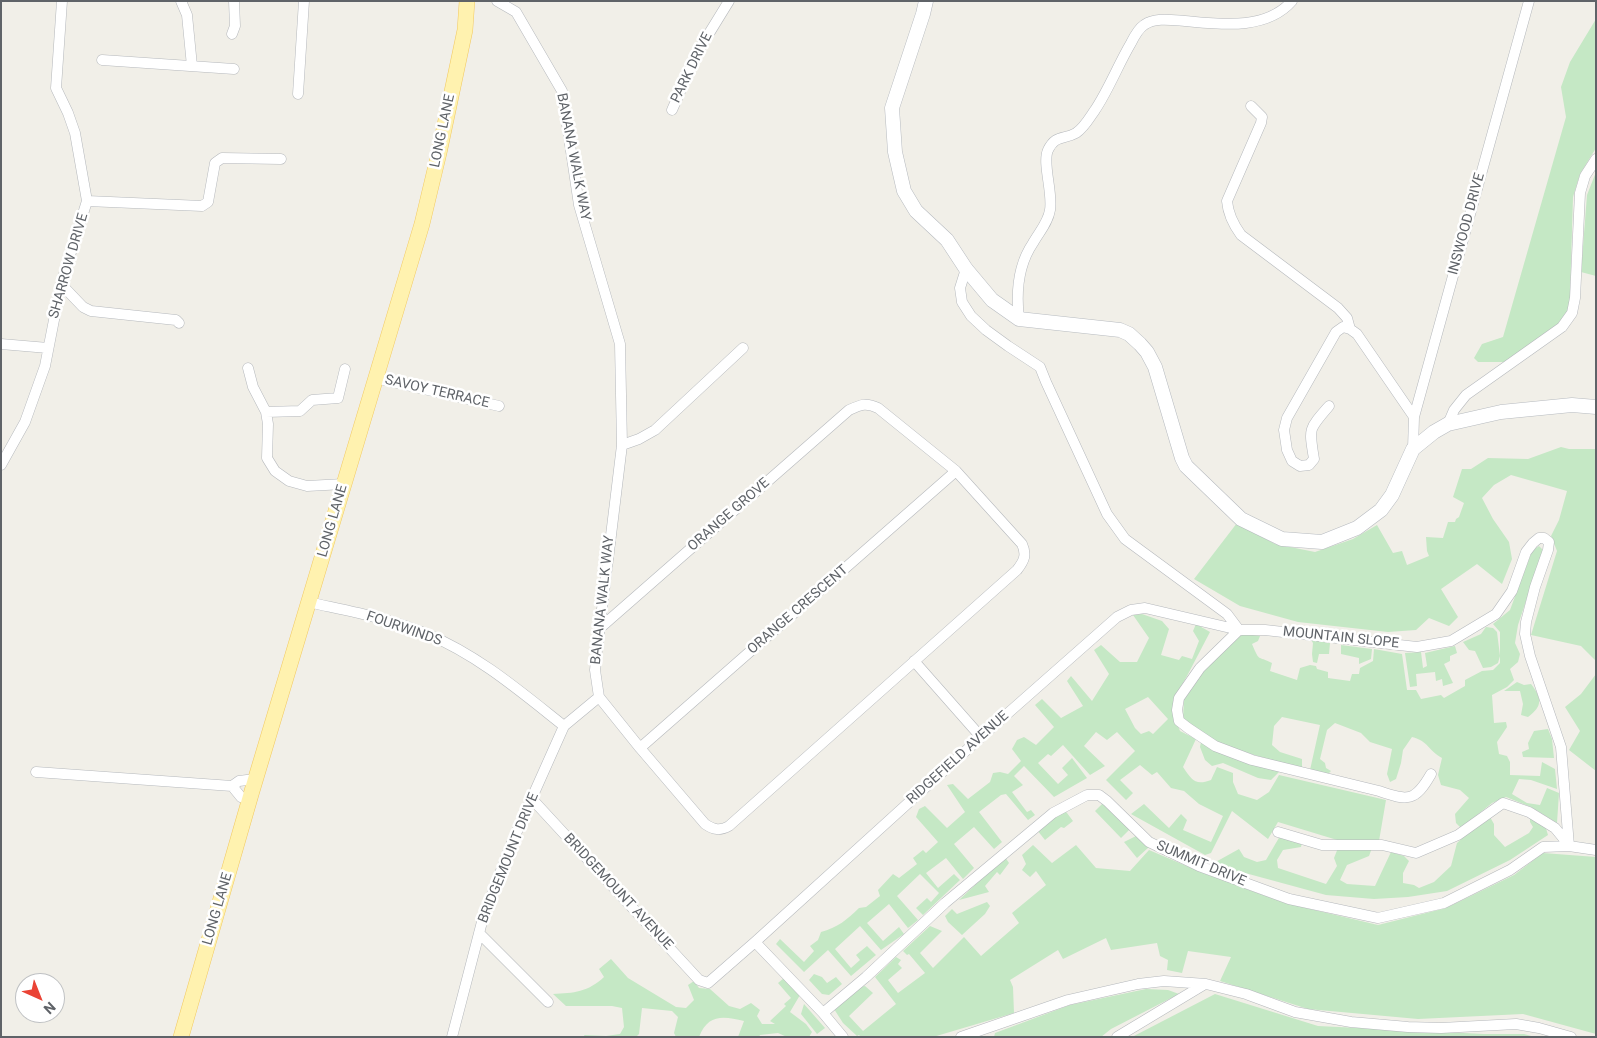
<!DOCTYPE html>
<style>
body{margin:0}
#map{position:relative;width:1597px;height:1038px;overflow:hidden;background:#f1efe8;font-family:Roboto,sans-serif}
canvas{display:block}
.frame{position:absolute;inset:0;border:2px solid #5f6368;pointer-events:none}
.north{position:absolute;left:15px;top:973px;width:50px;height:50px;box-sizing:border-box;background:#fff;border:1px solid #bfc1c3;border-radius:50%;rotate:136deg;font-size:14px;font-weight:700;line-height:20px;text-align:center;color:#5f6368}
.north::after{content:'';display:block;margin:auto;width:18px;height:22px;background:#ea4335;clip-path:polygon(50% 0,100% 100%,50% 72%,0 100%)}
</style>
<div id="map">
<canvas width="1597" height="1038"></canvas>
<div class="frame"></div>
<div class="north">N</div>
</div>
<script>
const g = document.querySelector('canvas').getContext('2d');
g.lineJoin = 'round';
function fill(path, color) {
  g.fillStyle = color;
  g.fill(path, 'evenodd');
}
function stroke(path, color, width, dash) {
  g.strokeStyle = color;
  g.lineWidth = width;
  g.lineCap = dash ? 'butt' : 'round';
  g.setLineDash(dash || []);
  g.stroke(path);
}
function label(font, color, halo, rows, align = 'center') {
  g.font = font + ' Roboto,sans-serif';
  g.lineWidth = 5;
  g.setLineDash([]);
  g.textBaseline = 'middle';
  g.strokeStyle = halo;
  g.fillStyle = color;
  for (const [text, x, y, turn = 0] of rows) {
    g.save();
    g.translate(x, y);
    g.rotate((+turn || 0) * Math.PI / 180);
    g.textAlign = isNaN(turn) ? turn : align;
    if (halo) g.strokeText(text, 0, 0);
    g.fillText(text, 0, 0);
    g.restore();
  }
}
fill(new Path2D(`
 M1596,19v129l-16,26 -7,23 -3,100 -2,16 -10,13 -52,36h-28l-4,-4 8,-14 21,-7 63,-220 -5,-30 9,-25z
 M1596,172v104l-15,-4 6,-77z
 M1561,447l8,2h27v212l-15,-15 -50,-11 26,-84 -6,-15 8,-16 8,-29 -56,-16 -17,10 -12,13 11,21 16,23 3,17 -10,25 -25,-20 -36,25 17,28 -9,9 -20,-8 -13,12 -28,2 -90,-10 -58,-16 -46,-27 43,-56 38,21 40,8 38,-13 24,-14 16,28 9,-2 5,14 22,-9 -2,-5 -1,-14 17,1 5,-16h7l1,-3 3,-2 5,-14 -11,-6 9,-28h9l17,-11 40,1z
 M1539,546l4,4 -25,75 -3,18 5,11 -2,8 -8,7 4,11 -7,7 -15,8 2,28 12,-1 1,5 -10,15 2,12 8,2 3,6v13l30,1 2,-14 13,7 2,20 -26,-9 -12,-1 -7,15 15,9 13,2 7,-17 12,5 -2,30 -26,-16 -25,-10 -14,6 -31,25 -5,-5 -1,-9 14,-16 -9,-8 -19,-5 -3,-10 4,-17c-14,-8 -14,-17 -30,-21l-9,13 -2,13 -5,16 -6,3 -3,-8 5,-25 -22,-7 -9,-9 -26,-10 -8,7 -7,29 5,4 1,5 5,3 -4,4 -17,-5 10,-45 -38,-8 -8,9 -2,19 8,7 22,7v10l-85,-25 -34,-25 1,-21 22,-32 31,-29 8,-3 15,2 -2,5 -6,3c8,19 5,11 20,19l-2,8 27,9 3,-12 10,-3 6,1 1,3 11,3v6l22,3 2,-7h7l1,-6 13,-7 1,-12 28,5 5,36h9l5,9 20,-4 3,3 21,-12v-6l17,-9 11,-1 7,-7v-31l-7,-8 17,-14 22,-59z
 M1142,614l20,7 7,8 -8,26 18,5 3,-4 10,3 7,-18 -6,-10 3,-7 14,8 -23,44 -14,24v14l7,17 16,8 -13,28c9,13 12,19 28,13l6,-13 16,6v9l5,12 19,6 12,-8 10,-17 107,25 -7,41 -32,2 -69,-21 -10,17 -36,-28 -21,42 -6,2 -74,-41 13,-10 25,24 12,-14 6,6 -4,10 28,12 12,-26 -24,-12 -15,-13 -13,-3 -14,-16 -5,3 -12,-10 -20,15 13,13 -7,7 -20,-20 29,-29 -18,-19 -10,8 -11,-8 -12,14 21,20 -15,9 -27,-30 -12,11 -3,-2 -10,9 20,21 10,-9 -6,-7 10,-10 15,20 -33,19 -30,-31 -10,10 9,9 -11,7 15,20 4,-2 4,5 -7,5 -22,-26 -5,1 -22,17 23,30 -8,7 -20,-22 -20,17 20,24 -11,11 -17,-21 -20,15 12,15 16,-14 6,6 -37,35 -7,-7 11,-10 4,4 8,-9 -19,-19 -23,22 21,24 -10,8 -19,-24 -22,19 16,18 16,-14 5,7 -23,16 -21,-24 -25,23 16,19 9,-8 -4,-5 11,-9 9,9 -25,21 -23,-26 -24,22 -28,-28 4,-5 24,23 10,-11 -4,-5 8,-6 3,-8c16,-4 27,-13 38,-24l7,-1 14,-11 -2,-6 15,-16 6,4 18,-14 -4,-6 10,-8 3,3 12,-11 -22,-25 3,-8 6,-3 22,22 18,-16 -18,-27 6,-1 15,15 22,-17 3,-9 7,-1 8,2 13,-13 -9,-12 5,-9 7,-3 12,8 18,-18 -19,-22 7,-6 19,19 22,-12 -16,-25 4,-5 21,25 17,-27 -15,-24 7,-5 19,17h17l12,-24 -16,-23zM1148,697l20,22 -15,15 -4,-3 -8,3 -6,-6 -10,-19z
 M1486,627l7,1 4,4 3,24 -2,7 -7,4 -8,1 -8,-17 -6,-1 -6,-8 18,-8z
 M1311,640l19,3 -1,11h-10l-2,9 -4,-1 -1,-8 1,-11z
 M1341,645l31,4 -1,10 -12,5v-6l-18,-4z
 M1455,646l2,7 -7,3v5l-6,3 9,19 -10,3 -1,-7 -6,2 -1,-9 -19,2 1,12 -7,1 -5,-34 16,-1 2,16 4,-2 -2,-13z
 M1596,674v97l-27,-21 11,-19 -15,-24 16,-13z
 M1517,682l7,3 7,-1c11,14 12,22 -3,33l-7,-2 2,-11 -3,-13h-16z
 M1548,729l4,10 2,19 -31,-1 -1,-5 7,-3 -1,-6 6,-12z
 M1201,742l80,28 -10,10 -13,-2 -35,-15 -11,3 -7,-6 -5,-13z
 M1105,801l26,27 -10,10 -26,-27z
 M1064,809l9,12 -9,7 -3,-1 -16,13 -8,-10z
 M1490,817l4,7v11l11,12 24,-14 4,-6 -3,-5v-5l15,8 3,10 -38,25 -63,31 -39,6 -34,2 -48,-4 -114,-31 27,-15 5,8 13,5 9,-2 14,-24 22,6 -1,5 -18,3 -6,10 1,8 48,16 11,-18 -3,-8 4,-10h34l-3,8 -22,9 -7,15 7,4 28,2 16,-34 13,4 5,5 -6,12v10l11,2 5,3 15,-6 17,-16 6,-23 12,-11z
 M1136,836l13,11 -12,11 -13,-16z
 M1033,845l19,18 24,-18 20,23 34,3 19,-21 54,23 82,30 93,22 68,-17 68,-33 29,-22 53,4v177l-73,-20 -105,5 -110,-10 -88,-28 11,-24 -43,-6 -6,22 -15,-3 1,-10 -8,-4 -3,-13 -46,7 -5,-12 -43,21 -5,-9 -48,30 3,7 1,26 -81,24h-72l-2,-2 -2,1 -14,-13 -9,-14 26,-22 5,-1 8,7 -24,23 14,15 33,-27 -21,-27 21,-20 5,3 -3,4 4,4 -14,12 10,13 27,-20 -16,-19 -2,1 -4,-4 27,-25 12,5 -22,22 13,15 31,-31 17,19 38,-33 -7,-10 34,-28 -10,-14 -6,6 -8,-7 4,-6 -4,-9z
 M1005,857l4,6 -9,12 -3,-3 -12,14 4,6 -30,8z
 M987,902l3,4 -5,8 -23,21 -14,-13 -3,-6 7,-7 5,5z
 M611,959l17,19 48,29 10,1 8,-8 -6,-15 6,-4 5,7 11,1 19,17 11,3 11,-6 9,7 -3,6 5,8h13l-5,-3 16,-15 -2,-2 7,-6 -13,-15 6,-5 16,17 -10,17 16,12 6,8 -3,5h-22l-9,-4 -18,2 -1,2h-21l6,-16c-21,-5 -36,-7 -45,16h-23l-2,-4 4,-16 -6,-6 -30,-3 -3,26 -3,3h-51l-1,-2 22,1 14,-2 4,-7 -2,-19 -10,-2h-46l-13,-12c21,-1 35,-2 51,-17l-5,-8z
 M814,974l8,3 5,6 9,-6 6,7 -13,11 -7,-1 -13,-14z
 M1146,989l22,1 11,4 -68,35 -10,8h-107l1,-4 75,-28z
 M1215,994l103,32 166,8h40l11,3h-403z
 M804,1004l21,24 -8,6 -16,-20z`), '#c5e8c5');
const street = new Path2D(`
 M181,1l6,14 5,51
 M497,1l19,11 46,79 17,114 41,139 2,101 -25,205 -2,20 4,27 41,51 65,76c9,6 15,7 24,2l288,-256c7,-9 10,-15 5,-26l-66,-73 -78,-63c-12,-6 -18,-3 -29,2l-249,218
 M232,34l3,-8 -1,-25
 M102,60l132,9
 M298,94l6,-93
 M1251,106l11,11 -1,6 -34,78c1,13 6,23 14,34l97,73 9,10 3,11
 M672,110l25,-57 32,-52
 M87,201l115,5 6,-4 7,-39 7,-5 59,1
 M966,269l-6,19 2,14 9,14 15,14 22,16 32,21 6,15 61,132 18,25 102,75 12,16
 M61,284l22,23 8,4 85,9 3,3
 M1019,319c-3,-25 -1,-54 14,-76 6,-11 15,-20 17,-33 3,-18 -8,-47 -2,-60 8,-16 16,-10 28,-17 8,-5 14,-16 19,-23 14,-21 23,-45 36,-67 3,-6 7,-14 13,-18 11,-8 28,-5 41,-4 34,3 81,10 107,-20
 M1,344l47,4
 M248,368l5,19 13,25 2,12 -1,34 8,13 14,10 18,5 37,-2
 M375,378l124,28
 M1329,406c-21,24 -20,22 -15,53l-5,6 -9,1 -8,-5 -5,-11 -3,-20 3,-12 49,-86 7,-5 7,2 7,5 57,83
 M266,412l34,-1 12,-11 26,-2 7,-29
 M1448,424l6,-14 12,-15 96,-68 10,-14 3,-15 5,-105 5,-17 11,-17
 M622,445l17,-6 16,-9 88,-82
 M1413,449l1,-32 115,-416
 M1,465l24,-43 20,-56 16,-82 26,-83 -12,-68 -7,-20 -12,-25 6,-87
 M308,602c40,9 81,16 119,32 51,21 94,58 137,92
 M1239,630l-39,38 -21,30 -2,12 2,11 9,7 27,18 37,14 127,31c29,10 36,11 52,-17
 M914,661l67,76
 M640,748l316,-277
 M36,772l196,14 7,-5 16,-2
 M232,786l9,11 8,3
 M532,799l167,181 9,3 47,-41 226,-205 136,-120 14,-7 14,-2 94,22h26l152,17 34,-6 45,-27 16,-23 14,-39 7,-9 6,-5h5l5,4 -1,8 -13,37 -9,35 -1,12 5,22 31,91 8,99
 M1278,832l44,13h60l34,8 42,-18 45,-32 26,9 26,16 14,17
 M479,933l69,69
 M755,942l68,71 20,24
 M823,1013l43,-36 79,-74 108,-90 34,-18h12l8,6 42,41 50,24 90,33 89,19 66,-15 66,-33 33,-23 26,-1 27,4
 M452,1037l31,-119 27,-71 54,-121 35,-29
 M961,1037l107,-37 70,-16 26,-3 42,3 40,10 49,18 56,10 57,5 33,1 75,-4 23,4 32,9
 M1117,1037l88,-53`);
const secondary = new Path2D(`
 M926,1l-3,13 -31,94 3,44 9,39 12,20 31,29 19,29 26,31 27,19 101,11 9,4 11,10 7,8 8,15 27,91 4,8 55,53 41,20 40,3 35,-14 24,-18 11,-15 21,-46 21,-17 14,-8 53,-12 71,-7 24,2`);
const primary = new Path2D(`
 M181,1037l71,-246 170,-567 17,-71 26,-123 2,-29`);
stroke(street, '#b5b8bc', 11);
stroke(secondary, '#b6babf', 15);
stroke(primary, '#f2c960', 16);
stroke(street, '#fff', 10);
stroke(secondary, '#fff', 14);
stroke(primary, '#fff2af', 15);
label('14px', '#5f6368', '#fff', [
 ["PARK DRIVE",692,68,-64],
 ["LONG LANE",443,131,-78],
 ["BANANA WALK WAY",573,157,79],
 ["INSWOOD DRIVE",1467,224,-75],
 ["SHARROW DRIVE",69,266,-74],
 ["SAVOY TERRACE",437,392,13],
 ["ORANGE GROVE",729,515,-41],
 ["LONG LANE",333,521,-74],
 ["BANANA WALK WAY",603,600,-84],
 ["ORANGE CRESCENT",798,610,-41],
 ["FOURWINDS",404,629,19],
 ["MOUNTAIN SLOPE",1341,638,6],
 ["RIDGEFIELD AVENUE",958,758,-42],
 ["BRIDGEMOUNT DRIVE",509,858,-68],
 ["SUMMIT DRIVE",1201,864,23],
 ["BRIDGEMOUNT AVENUE",618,892,47],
 ["LONG LANE",218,909,-74]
]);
</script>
